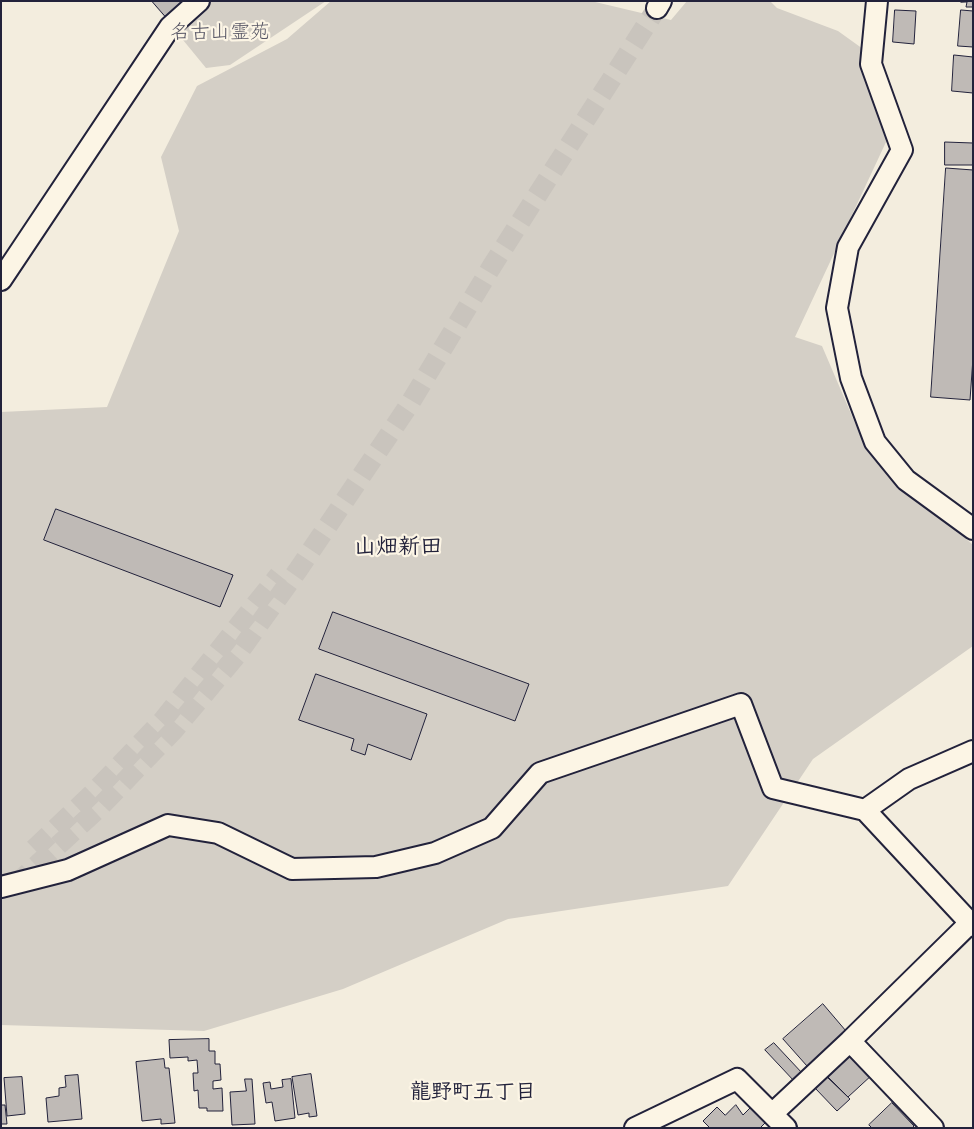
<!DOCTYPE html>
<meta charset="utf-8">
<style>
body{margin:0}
#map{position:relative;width:974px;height:1129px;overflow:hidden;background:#f3edde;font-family:Caveat,sans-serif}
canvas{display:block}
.frame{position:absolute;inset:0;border:2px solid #22223b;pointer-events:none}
</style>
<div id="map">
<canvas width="974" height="1129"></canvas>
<div class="frame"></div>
</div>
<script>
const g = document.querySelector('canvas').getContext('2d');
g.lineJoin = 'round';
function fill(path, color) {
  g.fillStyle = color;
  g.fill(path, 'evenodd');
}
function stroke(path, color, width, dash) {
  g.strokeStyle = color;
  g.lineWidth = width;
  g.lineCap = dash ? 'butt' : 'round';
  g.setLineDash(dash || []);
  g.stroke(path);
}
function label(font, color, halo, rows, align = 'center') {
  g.font = font + ' Caveat,"Klee One",sans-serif';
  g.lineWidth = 4.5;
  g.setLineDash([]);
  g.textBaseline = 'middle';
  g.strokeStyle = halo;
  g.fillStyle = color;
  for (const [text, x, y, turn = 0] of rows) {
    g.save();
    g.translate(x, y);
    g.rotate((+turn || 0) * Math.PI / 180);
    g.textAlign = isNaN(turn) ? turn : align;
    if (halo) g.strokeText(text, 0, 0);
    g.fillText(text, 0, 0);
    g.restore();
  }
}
fill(new Path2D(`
 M151,1h175l-96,64 -24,3z
 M331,1h260l80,19 16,-19h83l7,7 61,23 32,23 23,73 -98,210 27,9 45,105 106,94v101l-160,113 -85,127 -220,33 -165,70 -139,42 -203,-6v-613l106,-5 72,-176 -18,-74 36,-71 90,-47z`), '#d4cfc6');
const building = new Path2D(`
 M152,1h35l-20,17z
 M973,1v6h-7l1,-5h-6z
 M895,10l21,1 -2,33 -21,-2z
 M961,10l12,1v36l-15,-1z
 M954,55l19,2v36l-21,-2z
 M945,142l28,1v22h-28z
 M946,168l27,2v188l-3,42 -39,-3z
 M56,509l177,66 -13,32 -176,-67z
 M333,612l196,72 -14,37 -196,-72z
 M316,674l111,40 -16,46 -43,-16 -3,11 -14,-5 3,-11 -55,-19z
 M823,1004l23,27 -35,35h-4l-24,-27z
 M209,1039v12h6v13h5l1,16 -8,1v8l9,-1 1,23h-16v-3h-8l-1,-18 -4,1 -1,-18h5l-1,-13 -9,1v-4l-18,1 -1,-18z
 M774,1043l29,31 -8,8 -30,-32z
 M853,1053l20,21 -25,23 -21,-21z
 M164,1059l1,9h4l6,55 -14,1v-5l-19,2 -6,-59z
 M311,1074l6,42 -8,1v-4l-11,2 -6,-38z
 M78,1075l4,44 -34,3 -2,-24 13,-2v-8l7,-1 -1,-11z
 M22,1077l3,37 -18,2 -3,-38z
 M827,1077l23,22 -13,12 -22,-23z
 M245,1079h7l3,45 -23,1 -2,-33 16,-1z
 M291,1079l4,39 -20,3 -3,-19 -6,1 -3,-20 7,-1 1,7 12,-2 -1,-7z
 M892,1103l22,23 -2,2h-40l-3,-3z
 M1,1105h4l2,19h-6z
 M736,1105l7,10 9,-9 15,15 -7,7h-50l-7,-7 14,-14 8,8z`);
fill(building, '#bfbab6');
stroke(building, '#22223b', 1);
stroke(new Path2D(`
 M34,849l61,-58 68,-71 116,-145
 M14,886l87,-80 73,-76 63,-75 61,-85 111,-165 83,-139 165,-258`), '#c9c4bd', 20, [20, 10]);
const minor = new Path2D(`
 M877,1l-6,63 31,86 -54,97 -11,61 14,70 24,64 31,38 67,49
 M657,8l4,-7
 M1,280l169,-253 29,-26
 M973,751l-64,28 -44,31 108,116
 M1,887l67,-17 100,-45 50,8 74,36 84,-2 59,-14 57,-25 48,-55 201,-69 32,84 92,22
 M850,1041l83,87
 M772,1114l78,-73 120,-118
 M635,1128l102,-49 49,49`);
stroke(minor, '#22223b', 24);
stroke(minor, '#fcf5e5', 20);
label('20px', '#575665', '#fcf5e5', [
 ["名古山霊苑",220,33]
]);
label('bold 21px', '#22223b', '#fcf5e5', [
 ["龍野町五丁目",473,1092]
]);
label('bold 22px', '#22223b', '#fcf5e5', [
 ["山畑新田",398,547]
]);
</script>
